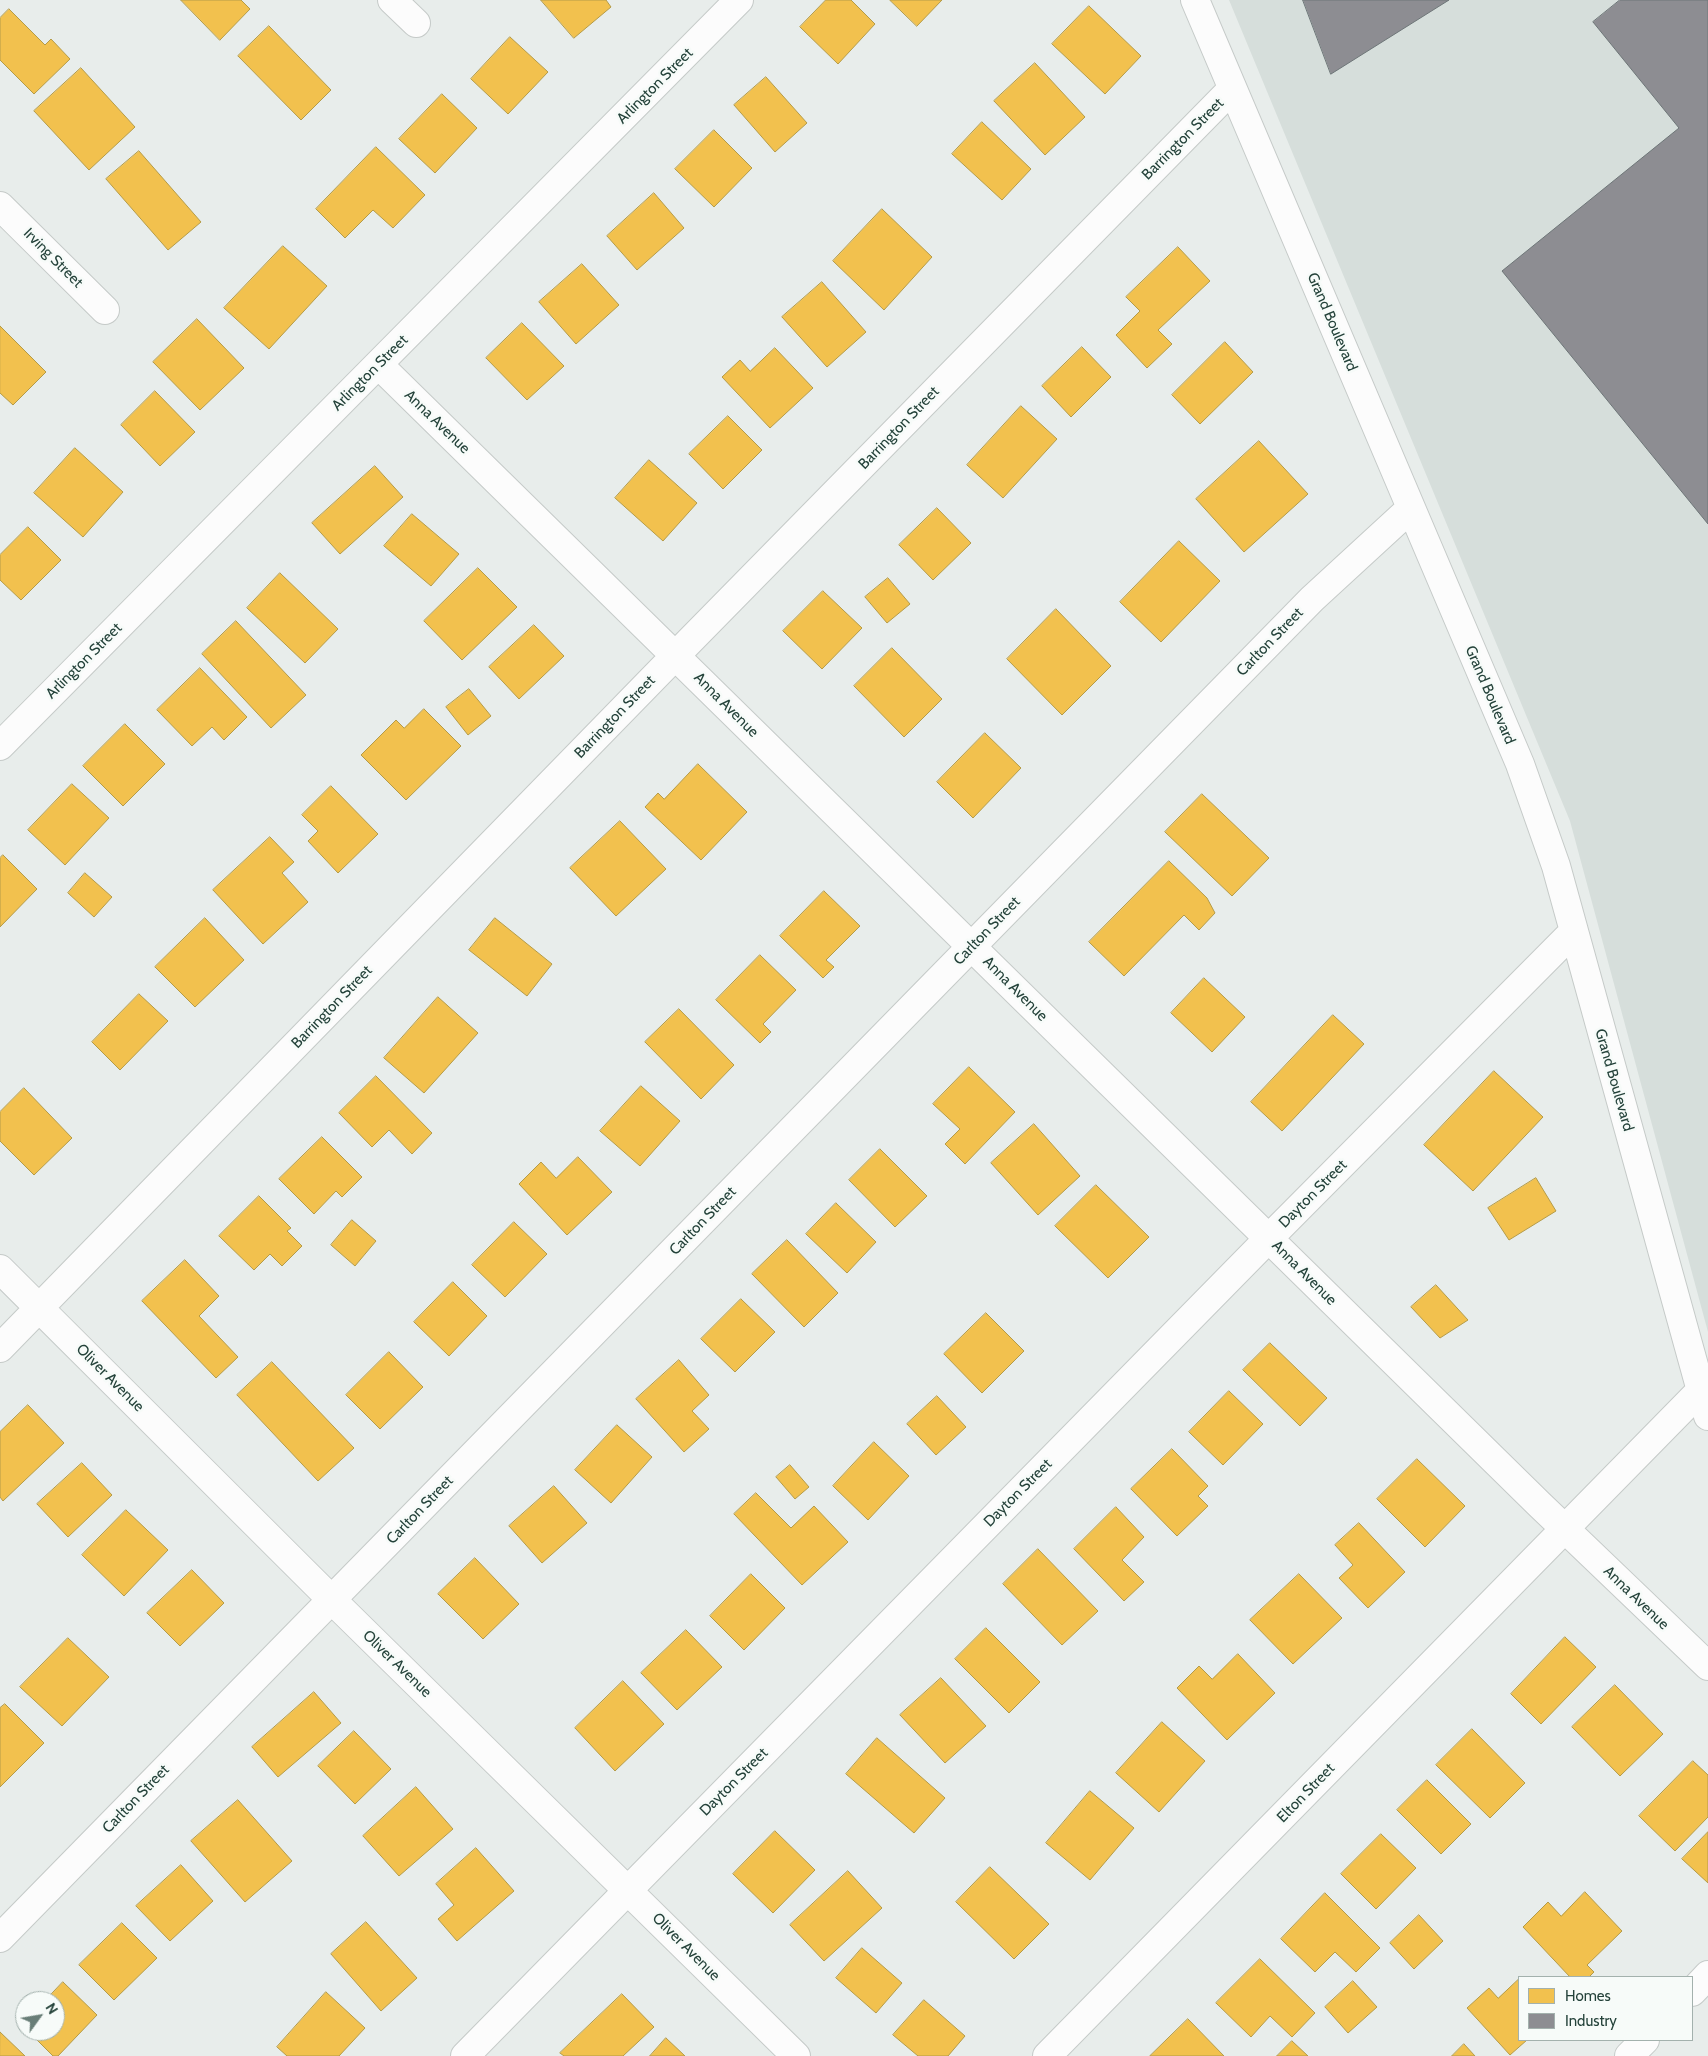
<!DOCTYPE html>
<style>
body{margin:0}
#map{position:relative;width:1708px;height:2056px;overflow:hidden;background:#e8edeb;font-family:Cabin,sans-serif}
canvas{display:block}
.legend{position:absolute;left:1518px;top:1976px;width:175px;height:65px;box-sizing:border-box;background:#f7fbf9;border:1px solid #a3b1ad;margin:0;padding:6px 9px;list-style:none;font-size:15px;color:#24423a}
.legend li{display:flex;align-items:center;gap:10px;height:25px}
.legend b{width:25px;border:1px solid #a3b1ad}
.north{position:absolute;left:15px;top:1991px;width:50px;height:50px;box-sizing:border-box;background:#f7fbf9;border:1px solid #a3b1ad;border-radius:50%;rotate:58deg;font-size:14px;font-weight:700;line-height:20px;text-align:center;color:#24423a}
.north::after{content:'';display:block;margin:auto;width:18px;height:22px;background:#697e78;clip-path:polygon(50% 0,100% 100%,50% 72%,0 100%)}
</style>
<div id="map">
<canvas width="1708" height="2056"></canvas>
<ul class="legend">
<li><b style="height:14px;background:#f2c14e"></b>Homes</li>
<li><b style="height:14px;background:#8d8d92"></b>Industry</li>
</ul>
<div class="north">N</div>
</div>
<script>
const g = document.querySelector('canvas').getContext('2d');
g.lineJoin = 'round';
function fill(path, color) {
  g.fillStyle = color;
  g.fill(path, 'evenodd');
}
function stroke(path, color, width, dash) {
  g.strokeStyle = color;
  g.lineWidth = width;
  g.lineCap = dash ? 'butt' : 'round';
  g.setLineDash(dash || []);
  g.stroke(path);
}
function label(font, color, halo, rows, align = 'center') {
  g.font = font + ' Cabin,sans-serif';
  g.lineWidth = 5;
  g.setLineDash([]);
  g.textBaseline = 'middle';
  g.strokeStyle = halo;
  g.fillStyle = color;
  for (const [text, x, y, turn = 0] of rows) {
    g.save();
    g.translate(x, y);
    g.rotate((+turn || 0) * Math.PI / 180);
    g.textAlign = isNaN(turn) ? turn : align;
    if (halo) g.strokeText(text, 0, 0);
    g.fillText(text, 0, 0);
    g.restore();
  }
}
fill(new Path2D(`
 M1229,0h479v1332l-138,-511z`), '#d6dedb');
const homes = new Path2D(`
 M181,0h60l9,9 -30,31z
 M541,0h65l5,7 -37,31z
 M826,0h25l24,24 -37,40 -38,-37z
 M890,0h52l-25,26z
 M1089,6l52,50 -36,38 -53,-50z
 M9,9l36,36 6,-6 19,20 -36,35 -34,-34v-42z
 M269,26l62,64 -30,30 -63,-64z
 M510,37l38,35 -40,42 -37,-35z
 M1035,63l50,54 -40,38 -51,-54z
 M81,68l54,59 -46,43 -55,-59z
 M766,77l41,46 -32,29 -41,-47z
 M442,94l35,34 -42,45 -36,-34z
 M982,122l49,47 -29,31 -50,-46z
 M714,130l38,38 -38,39 -39,-38z
 M376,147l49,48 -32,33 -20,-18 -28,28 -29,-29z
 M139,151l62,71 -33,28 -62,-71z
 M654,193l30,35 -47,42 -30,-34z
 M882,209l50,48 -48,53 -51,-49z
 M283,246l44,40 -58,63 -45,-41z
 M1178,247l32,34 -52,49 14,14 -25,24 -31,-33 24,-24 -14,-14z
 M582,264l37,41 -43,39 -37,-42z
 M822,282l44,50 -39,35 -45,-50z
 M197,319l47,49 -44,42 -47,-48z
 M522,323l42,43 -37,34 -41,-42z
 M0,326l46,46 -33,33 -13,-12z
 M1225,342l28,30 -53,52 -28,-29z
 M1082,347l29,30 -40,40 -29,-31z
 M775,348l38,40 -43,40 -48,-51 18,-17 10,11z
 M155,391l40,41 -35,34 -39,-41z
 M1021,406l36,33 -54,59 -36,-33z
 M728,416l34,34 -39,39 -34,-35z
 M1259,441l49,53 -64,58 -48,-53z
 M75,448l48,44 -40,45 -49,-44z
 M649,460l48,43 -34,38 -48,-43z
 M375,466l28,31 -63,57 -28,-31z
 M937,508l34,35 -38,37 -34,-35z
 M412,514l47,40 -28,32 -47,-40z
 M28,527l33,33 -40,40 -21,-20v-25z
 M1179,541l41,40 -59,61 -41,-40z
 M478,568l39,39 -55,53 -38,-39z
 M280,573l58,56 -33,34 -58,-55z
 M888,578l22,26 -23,19 -22,-26z
 M823,591l39,37 -40,41 -39,-38z
 M1056,609l55,57 -49,49 -55,-56z
 M236,621l70,74 -35,33 -69,-74z
 M534,625l30,31 -45,43 -30,-32z
 M892,648l50,51 -38,38 -50,-51z
 M200,668l47,49 -23,23 -12,-13 -20,19 -35,-36z
 M469,689l22,27 -23,19 -22,-28z
 M424,709l37,37 -55,54 -45,-45 35,-35 8,8z
 M125,724l40,40 -42,42 -40,-40z
 M985,733l36,35 -48,50 -36,-36z
 M698,764l49,48 -46,48 -56,-53 13,-14 6,6z
 M72,784l37,34 -44,47 -37,-35z
 M331,786l47,48 -40,39 -30,-32 10,-10 -16,-16z
 M1202,794l67,64 -37,38 -67,-64z
 M620,821l46,48 -50,47 -46,-48z
 M270,837l24,25 -12,11 26,29 -45,42 -50,-54z
 M3,855l34,34 -37,38v-69z
 M1169,861l38,37 8,15 -16,17 -15,-15 -60,61 -35,-34z
 M85,873l27,24 -18,20 -26,-24z
 M824,891l36,35 -34,34 8,7 -11,11 -43,-42z
 M205,918l39,42 -49,47 -40,-40z
 M495,918l57,46 -25,32 -58,-46z
 M760,955l36,35 -33,34 8,8 -11,11 -44,-43z
 M1204,978l41,39 -33,35 -41,-39z
 M139,994l29,27 -48,49 -28,-28z
 M438,997l40,36 -54,60 -40,-35z
 M679,1009l55,56 -33,34 -56,-57z
 M1333,1015l31,29 -82,87 -31,-29z
 M969,1067l46,45 -50,52 -20,-20 15,-15 -27,-25z
 M1494,1071l49,46 -70,74 -49,-46z
 M376,1076l56,57 -20,21 -23,-24 -17,17 -33,-34z
 M641,1086l39,35 -40,45 -40,-35z
 M24,1088l48,50 -38,37 -34,-34v-29z
 M1034,1124l46,52 -42,39 -47,-52z
 M322,1137l40,40 -20,20 -6,-6 -22,23 -35,-35z
 M880,1149l47,47 -32,31 -46,-47z
 M578,1157l34,35 -45,43 -48,-51 22,-22 15,16z
 M1536,1178l20,33 -47,29 -21,-32z
 M1096,1185l53,52 -41,41 -53,-52z
 M259,1196l32,32 -4,3 15,15 -20,20 -12,-12 -16,16 -35,-34z
 M836,1203l40,39 -29,31 -41,-39z
 M352,1220l24,21 -21,25 -24,-21z
 M514,1222l33,32 -42,43 -33,-32z
 M787,1240l51,53 -34,34 -52,-53z
 M185,1260l34,36 -20,20 39,41 -22,21 -74,-77z
 M453,1282l34,34 -38,40 -35,-34z
 M1436,1285l32,35 -28,18 -29,-31z
 M741,1299l34,33 -40,40 -34,-33z
 M986,1313l38,38 -42,42 -38,-39z
 M1270,1343l57,55 -27,28 -57,-56z
 M389,1352l34,35 -43,42 -34,-34z
 M679,1360l30,35 -17,16 17,18 -25,23 -48,-53z
 M272,1362l82,86 -36,33 -81,-86z
 M1229,1391l34,33 -40,41 -34,-33z
 M937,1396l29,31 -30,28 -29,-31z
 M28,1405l36,38 -61,58 -3,-4v-65z
 M617,1425l35,32 -41,46 -36,-33z
 M874,1442l35,34 -41,44 -35,-34z
 M1172,1449l36,37 -10,10 10,10 -31,30 -46,-47z
 M1417,1459l48,47 -40,41 -48,-48z
 M82,1463l30,32 -44,42 -31,-33z
 M790,1465l19,22 -14,12 -19,-22z
 M554,1486l33,37 -45,40 -33,-37z
 M756,1493l35,35 23,-22 34,36 -46,43 -68,-71z
 M1116,1507l28,30 -22,23 22,22 -20,19 -50,-52z
 M126,1510l42,40 -44,46 -42,-41z
 M1359,1523l46,49 -37,36 -29,-30 14,-13 -18,-20z
 M1038,1549l60,62 -36,34 -59,-61z
 M475,1558l44,46 -36,35 -45,-45z
 M192,1570l32,33 -44,43 -33,-33z
 M751,1574l34,34 -41,42 -34,-34z
 M1299,1574l43,44 -49,46 -43,-44z
 M986,1628l54,54 -31,31 -54,-54z
 M686,1630l36,37 -45,43 -36,-37z
 M1565,1637l31,30 -55,57 -30,-30z
 M68,1638l41,39 -47,49 -42,-39z
 M1238,1654l37,39 -48,47 -50,-52 22,-22 13,13z
 M941,1678l45,48 -41,37 -45,-48z
 M623,1681l41,43 -49,47 -40,-43z
 M1615,1685l48,49 -43,42 -48,-49z
 M314,1692l27,31 -63,54 -26,-30z
 M5,1704l39,39 -44,44v-79z
 M1162,1722l43,39 -46,51 -43,-39z
 M1472,1729l53,54 -35,35 -54,-53z
 M354,1731l37,38 -36,35 -37,-38z
 M877,1738l68,60 -31,35 -68,-59z
 M1693,1761l15,14v42l-33,34 -36,-35z
 M1427,1780l44,44 -30,30 -44,-44z
 M416,1787l37,42 -54,47 -36,-40z
 M1090,1791l44,37 -44,52 -44,-37z
 M238,1800l54,61 -47,41 -54,-61z
 M775,1831l40,39 -42,43 -40,-39z
 M1708,1832v51l-26,-24z
 M1381,1834l35,34 -40,41 -35,-35z
 M476,1848l38,43 -57,50 -19,-22 16,-14 -18,-21z
 M181,1865l32,36 -43,40 -34,-35z
 M990,1867l59,57 -35,35 -58,-57z
 M848,1871l34,37 -58,53 -34,-36z
 M1585,1892l37,39 -35,34 7,7 -5,5h-19l-47,-50 25,-25 13,14z
 M1325,1893l55,55 -24,24 -21,-20 -20,20 -34,-33z
 M1419,1915l24,26 -29,28 -24,-26z
 M366,1922l51,56 -36,33 -50,-57z
 M122,1923l35,35 -43,42 -35,-35z
 M862,1948l40,35 -26,30 -40,-35z
 M1260,1959l55,54 -23,24 -22,-21 -19,21 -35,-34z
 M1519,1979v61h8l-17,15 -43,-47 22,-20 9,10z
 M1353,1981l24,26 -29,26 -23,-26z
 M63,1982l34,33 -39,41h-5l-25,-25h27v-30h-10z
 M326,1992l39,36 -26,28h-52l-10,-9z
 M622,1994l32,33 -31,29h-59l-4,-3z
 M924,2000l41,36 -17,20h-30l-25,-21z
 M1188,2019l36,37h-74z
 M0,2032l25,24h-25z
 M666,2038l19,18h-35z
 M1292,2041l16,15h-31z
 M1464,2044l11,12h-23z`);
fill(homes, '#f2c14e');
stroke(homes, '#b49b48', 1);
const industry = new Path2D(`
 M1303,0h146l-118,74z
 M1620,0h88v524l-206,-253 177,-143 -86,-106z`);
fill(industry, '#8d8d92');
stroke(industry, '#6e7678', 1);
const minor = new Path2D(`
 M392,0l24,23
 M1195,0l325,764 36,102 152,550
 M0,206l105,104
 M379,365l1160,1139 169,162
 M0,746l739,-746
 M0,1269l332,331 464,456
 M0,1348l676,-693 556,-566
 M0,1938l1312,-1339 99,-91
 M1692,1992l16,-17
 M465,2056l804,-818 304,-306
 M1047,2056l654,-666
 M1629,2056l16,-16`);
stroke(minor, '#c5cac8', 30);
stroke(minor, '#fcfcfc', 28);
label('15px', '#24423a', '#f7fbf9', [
 ["Arlington Street",655,86,-45],
 ["Barrington Street",1183,139,-45],
 ["Irving Street",53,258,45],
 ["Grand Boulevard",1332,322,67],
 ["Arlington Street",370,373,-45],
 ["Anna Avenue",437,422,44],
 ["Barrington Street",899,428,-46],
 ["Carlton Street",1270,642,-46],
 ["Arlington Street",84,661,-45],
 ["Grand Boulevard",1490,695,67],
 ["Anna Avenue",726,705,45],
 ["Barrington Street",615,717,-46],
 ["Carlton Street",987,931,-46],
 ["Anna Avenue",1015,989,45],
 ["Barrington Street",332,1007,-46],
 ["Grand Boulevard",1614,1080,74],
 ["Dayton Street",1313,1194,-45],
 ["Carlton Street",703,1221,-46],
 ["Anna Avenue",1304,1273,45],
 ["Oliver Avenue",110,1378,45],
 ["Dayton Street",1018,1493,-45],
 ["Carlton Street",420,1510,-46],
 ["Anna Avenue",1636,1598,44],
 ["Oliver Avenue",397,1664,44],
 ["Dayton Street",734,1782,-45],
 ["Elton Street",1306,1793,-46],
 ["Carlton Street",136,1799,-46],
 ["Oliver Avenue",686,1947,45]
]);
</script>
